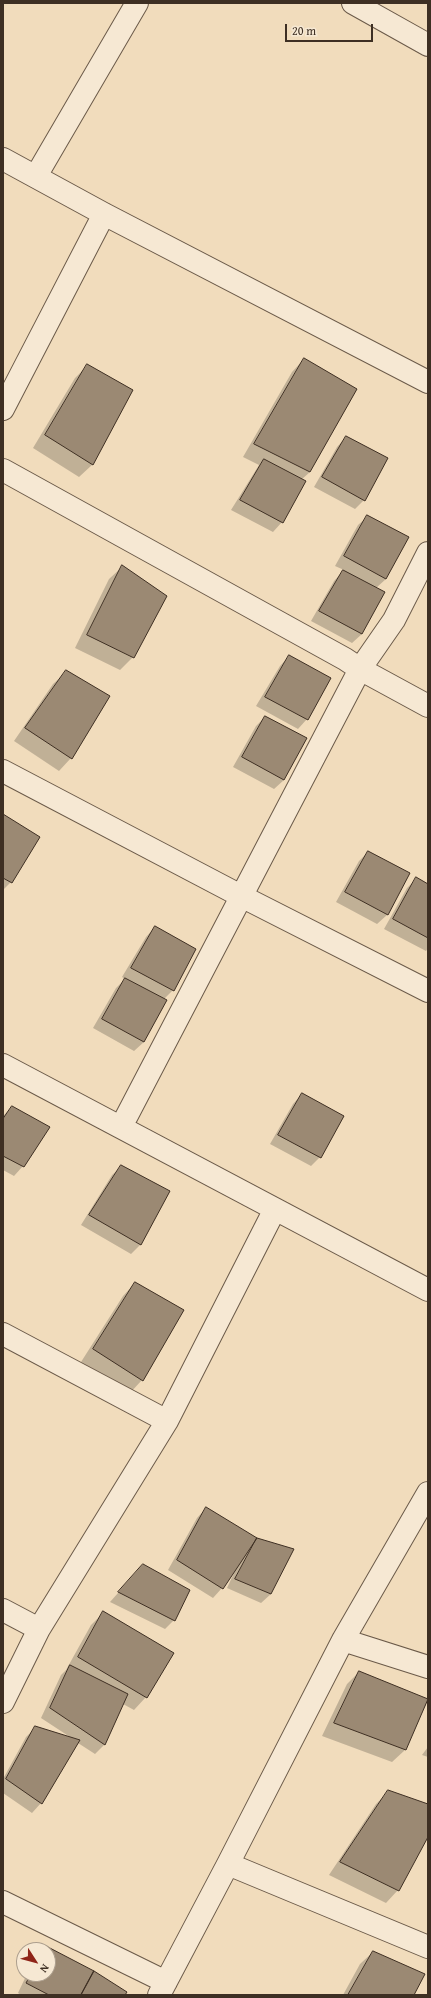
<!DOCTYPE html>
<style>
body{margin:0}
#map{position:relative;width:431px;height:1998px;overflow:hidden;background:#f1dcbc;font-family:"Gentium Book Plus",serif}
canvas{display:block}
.frame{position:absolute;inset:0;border:4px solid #3e2f23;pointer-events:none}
.north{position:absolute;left:16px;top:1942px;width:40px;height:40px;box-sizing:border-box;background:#f6e8d3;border:1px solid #ac9e8d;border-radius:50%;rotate:126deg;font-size:11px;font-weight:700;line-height:16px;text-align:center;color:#3e2f23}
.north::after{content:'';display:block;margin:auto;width:14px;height:18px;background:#8f2418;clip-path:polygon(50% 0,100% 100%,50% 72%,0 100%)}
.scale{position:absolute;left:285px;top:24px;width:88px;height:18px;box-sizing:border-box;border:2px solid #3e2f23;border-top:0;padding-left:5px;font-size:12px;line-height:14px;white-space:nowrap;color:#3e2f23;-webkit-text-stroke:3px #f6e8d3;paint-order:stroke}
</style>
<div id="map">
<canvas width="431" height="1998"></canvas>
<div class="frame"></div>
<div class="north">N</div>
<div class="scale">20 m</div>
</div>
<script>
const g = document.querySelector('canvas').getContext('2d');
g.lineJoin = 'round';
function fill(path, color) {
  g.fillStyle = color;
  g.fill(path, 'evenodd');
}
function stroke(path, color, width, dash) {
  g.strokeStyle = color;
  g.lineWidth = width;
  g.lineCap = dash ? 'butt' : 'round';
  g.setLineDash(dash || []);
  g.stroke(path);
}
fill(new Path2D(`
 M304,359l6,113 -9,8 -19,42 -9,10 -42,-22 28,-45 -16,-8 49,-85z
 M88,365l44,26 -40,74 -13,12 -46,-29 42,-70z
 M346,437l18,63 -9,9 -41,-22 23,-40z
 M368,516l18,63 -10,9 -14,46 -10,9 -41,-22 23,-40 10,-11 -9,-4 23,-41z
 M122,567l11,90 -13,13 -45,-22 34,-69z
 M289,656l18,63 -9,10 -42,-23 24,-40z
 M66,672l5,86 -12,13 -45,-30 39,-57z
 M265,717l19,63 -10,9 -41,-22 23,-41z
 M3,815l8,67 -8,8z
 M368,852l41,21 -22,42 -10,9 -41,-22 23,-41z
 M416,879l12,6v63l-2,3 -42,-22 23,-41z
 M155,927l18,63 -9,9 -20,43 -10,9 -41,-23 23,-40 9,-9 -3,-2 24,-40z
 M302,1094l18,63 -9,9 -41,-22 23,-40z
 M12,1107l11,59 -9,10 -11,-6v-54z
 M122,1166l19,78 -10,10 -50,-29 31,-50z
 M135,1283l7,97 -12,13 -49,-31 42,-66z
 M206,1508l51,31 14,55 -10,9 -34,-15 8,-17h-1l-12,17 -9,10 -45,-28 29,-52z
 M134,1575l40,45 -9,9 -55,-27z
 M104,1612l68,41 -26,44 -12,13 -11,-6 -19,41 -9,9 -17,-11 -37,60 -9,10 -29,-20v-14l23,-42 10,-10 34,10 -29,-19 20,-43 5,-5 25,-45z
 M359,1672l69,28 -23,50 -13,12 -70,-26 25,-52z
 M428,1747v10l-6,-2z
 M389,1791l39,14v30l-30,55 -12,13 -57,-28 47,-71z
 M46,1947l78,48h-103l-3,-2 9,-19h21v-24h-5z
 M373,1952l40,43h-70l17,-31z`), '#0003');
const building = new Path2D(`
 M304,358l53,31 -47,83 -56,-28z
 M87,364l46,26 -40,75 -48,-30z
 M346,436l42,22 -23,43 -43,-24z
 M264,459l42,22 -23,42 -43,-23z
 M367,515l42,22 -23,42 -42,-23z
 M122,565l45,31 -33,62 -47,-23z
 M343,570l42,22 -23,42 -43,-23z
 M289,655l42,23 -23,42 -43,-23z
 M66,670l44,26 -38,63 -47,-31z
 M265,716l42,22 -23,42 -42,-23z
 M3,814l37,23 -28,46 -9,-5z
 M368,851l42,22 -22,42 -43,-23z
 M416,877l12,7v54l-35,-19z
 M155,926l41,23 -22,42 -43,-23z
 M125,978l42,22 -23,42 -42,-23z
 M302,1093l42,23 -23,42 -43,-23z
 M12,1106l38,21 -26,40 -21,-11v-37z
 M121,1165l49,26 -29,54 -52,-30z
 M135,1282l49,28 -41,71 -50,-32z
 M206,1507l51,31 -34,51 -46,-29z
 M257,1538l37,11 -23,45 -36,-15z
 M143,1564l47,26 -15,31 -57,-29z
 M103,1611l71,42 -27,45 -69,-41z
 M70,1665l58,29 -23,51 -55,-37z
 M359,1671l69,28 -22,51 -72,-27z
 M35,1726l45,14 -38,64 -36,-25z
 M388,1790l40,14v33l-29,54 -59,-29z
 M46,1946l48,25 -13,24h-32l-23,-12 5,-9h17v-24h-4z
 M373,1951l52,23 -11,21h-66z
 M94,1971l33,21 -2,3h-44z`);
fill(building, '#9b8973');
stroke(building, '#3e2f23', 1);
const minor = new Path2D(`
 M353,3l75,42
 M3,159l101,55 324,168
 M36,176l101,-173
 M3,409l101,-195
 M3,470l342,189 15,10 34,-49 34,-67
 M3,771l238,125 187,95
 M3,1065l425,225
 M121,1127l239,-458 68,37
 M3,1334l164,87
 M3,1610l36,19
 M343,1640l85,27
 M3,1702l36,-73 128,-208 108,-212
 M228,1864l200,83
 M3,1902l163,80
 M159,1995l69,-131 115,-224 85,-147`);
stroke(minor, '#6b5a49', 24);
stroke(minor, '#f6e8d3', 22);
</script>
